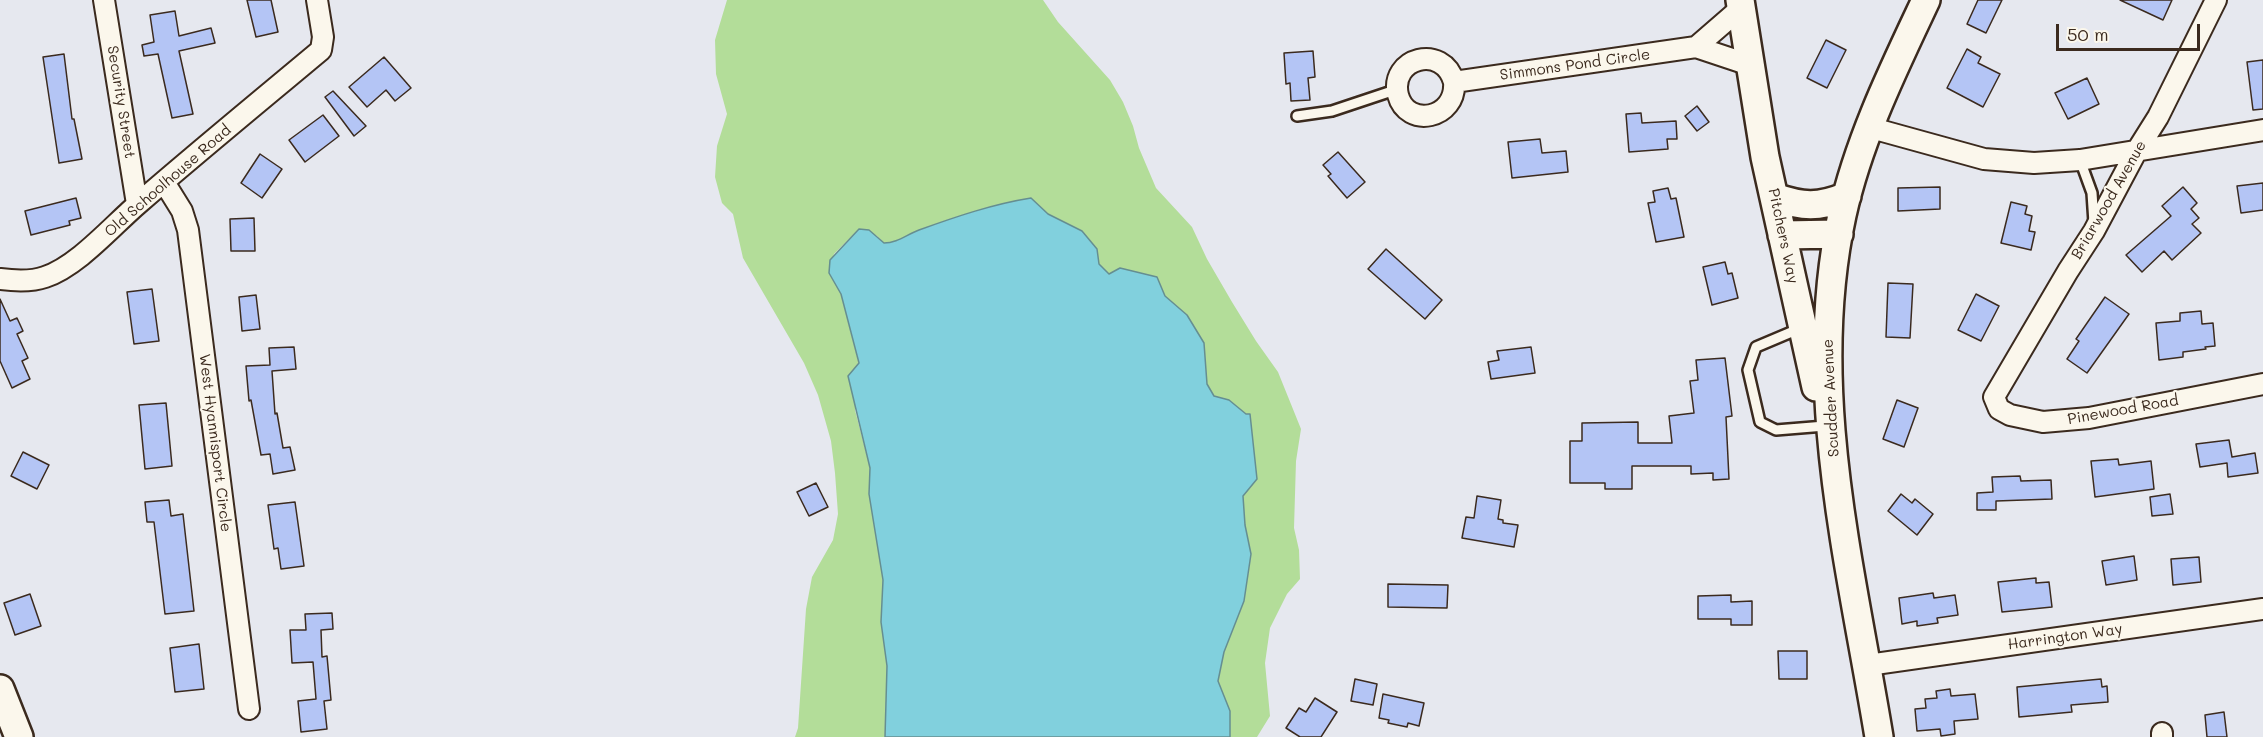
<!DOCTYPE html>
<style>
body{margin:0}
#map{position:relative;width:2263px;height:737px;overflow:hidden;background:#e6e8ef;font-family:Mali,sans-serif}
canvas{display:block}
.scale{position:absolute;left:2056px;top:24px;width:144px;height:27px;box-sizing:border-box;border:3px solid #3b2a1e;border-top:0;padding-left:8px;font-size:18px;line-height:21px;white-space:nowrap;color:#3b2a1e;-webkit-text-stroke:4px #fbf7ec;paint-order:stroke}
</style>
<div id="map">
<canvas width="2263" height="737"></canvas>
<div class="scale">50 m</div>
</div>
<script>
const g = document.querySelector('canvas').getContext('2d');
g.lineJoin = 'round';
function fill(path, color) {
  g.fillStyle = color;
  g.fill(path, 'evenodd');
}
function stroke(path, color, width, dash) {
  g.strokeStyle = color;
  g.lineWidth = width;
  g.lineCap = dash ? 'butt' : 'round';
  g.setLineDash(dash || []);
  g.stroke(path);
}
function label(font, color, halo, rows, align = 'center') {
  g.font = font + ' Mali,sans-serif';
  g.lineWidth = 4.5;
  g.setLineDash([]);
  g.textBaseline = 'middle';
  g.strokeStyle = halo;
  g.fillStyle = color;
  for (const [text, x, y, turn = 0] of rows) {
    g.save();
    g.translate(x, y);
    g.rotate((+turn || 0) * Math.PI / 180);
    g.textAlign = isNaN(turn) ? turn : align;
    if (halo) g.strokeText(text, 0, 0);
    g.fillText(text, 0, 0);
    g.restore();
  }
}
fill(new Path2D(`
 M727,0h316l15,22 52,58 13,22 10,24 6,22 17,40 36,39 15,32 25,43 24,39 22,31 23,57 -5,32 -2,67 5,22 1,29 -13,15 -17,34 -5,35 5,53 -13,21h-27v-26l-12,-30 6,-29 20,-51 7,-46 -6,-30 -2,-29 14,-17 -7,-65h-4l-17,-14 -15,-4 -7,-12 -3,-41 -17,-28 -22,-19 -8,-19 -48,-2 -10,-11 -2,-15 -15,-18 -34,-17 -17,-16c-38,6 -76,19 -112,32 -13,5 -22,13 -35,13l-7,-7 -18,-7 -25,25 -5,19 12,21 18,70 -4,46 15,58 -1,26 14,86 -2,42 6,44 -2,71h-90l3,-9 8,-119 6,-32 21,-37 5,-26 -3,-41 -4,-32 -13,-46 -14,-32 -61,-105 -10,-44 -11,-11 -7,-26 2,-31 10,-32 -11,-40 -1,-34z`), '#b3dd99');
const water = new Path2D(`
 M1031,198l17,16 34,17 15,18 2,15 10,10 11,-6 37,9 8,19 22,19 17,28 3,41 7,12 15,4 17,14h4l7,65 -14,17 2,29 6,29 -7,47 -20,51 -6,29 12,30v26h-345l2,-71 -6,-44 2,-42 -14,-86 1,-26 -22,-92 11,-13 -18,-69 -12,-21 1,-13 29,-31 10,1 15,13c13,0 22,-8 35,-13 36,-13 74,-26 112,-32z`);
fill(water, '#81d0dd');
stroke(water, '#658e91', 1.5);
const building = new Path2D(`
 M247,0h24l7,32 -22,5z
 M1978,0h24l-16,33 -19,-9z
 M2120,0h52l-9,20z
 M175,11l4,25 32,-8 4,15 -36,8 14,63 -21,4 -14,-64 -14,2 -2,-11 12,-3 -4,-27z
 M1826,40l20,10 -19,38 -20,-10z
 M1967,49l14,8 -3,6 22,11 -17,33 -36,-19z
 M1313,51l2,26 -7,1 2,22 -19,1 -1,-18 -4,1 -2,-31z
 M64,54l8,65h2l8,40 -23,4 -16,-106z
 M384,57l27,31 -16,13 -9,-11 -19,17 -18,-20z
 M2263,60v49l-10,1 -6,-48z
 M2087,78l12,26 -31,15 -13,-26z
 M333,91l33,35 -12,10 -29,-39z
 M1697,106l12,16 -12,9 -12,-15z
 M1641,113l1,10 34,-2 1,18h-10l1,10 -39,3 -3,-38z
 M323,115l16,21 -34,26 -16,-22z
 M1540,139l2,14 24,-2 2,21 -56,6 -4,-36z
 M1338,152l27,30 -18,16 -19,-22 3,-2 -8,-9z
 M260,154l22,15 -20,29 -21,-15z
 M2263,183v27l-22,3 -4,-27z
 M1940,187v22l-42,2v-23z
 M2183,187l14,16 -6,6 8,9 -7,6 9,9 -29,27 -8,-9 -22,21 -16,-17 45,-39 -9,-10z
 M1668,188l3,11 5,-1 8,39 -28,5 -8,-39 7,-1 -2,-11z
 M76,198l5,20 -12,3 1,4 -39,10 -6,-24z
 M2011,202l16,4 -2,8 7,2 -3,15 6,1 -4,18 -30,-7z
 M254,218l1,33h-24l-1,-32z
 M1386,249l56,51 -17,19 -57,-50z
 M1725,262l3,12 4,-1 6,25 -26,7 -9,-38z
 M1888,283l25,1 -3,54 -24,-1z
 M152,289l7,52 -25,3 -7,-52z
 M1976,294l23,12 -18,35 -23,-11z
 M256,295l4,34 -18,2 -3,-34z
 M2105,297l24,17 -42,59 -20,-14 12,-18 -3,-2z
 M0,299l10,22 7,-3 6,13 -6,3 11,24 -6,3 8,18 -18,9 -12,-27z
 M2201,311l1,13 11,-1 2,23 -10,1 1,2 -23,3v5l-24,3 -3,-37 24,-2v-8z
 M294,347l2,22 -24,2 3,43 2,-1 6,35 7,-1 5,23 -22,4 -3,-20 -9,1 -10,-55 -2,1 -3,-35 24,-1 -1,-17z
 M1531,347l4,26 -44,6 -3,-17 11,-2 -2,-9z
 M1725,358l7,58 -6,1 3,62 -16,1v-7l-22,1v-8h-59v23h-27v-6h-35v-42h12v-18l56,-1v21h34l-3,-27 25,-3 -4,-32 8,-1 -2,-20z
 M1897,400l21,8 -14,39 -21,-8z
 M166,403l6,63 -27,3 -6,-64z
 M2229,440l3,17 23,-4 3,20 -30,4 -1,-14 -27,4 -4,-23z
 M23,452l26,13 -12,24 -26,-13z
 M2118,459l1,6 32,-4 3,28 -59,8 -4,-36z
 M2020,476l1,5 30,-1 1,19 -56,2v9h-19v-17l16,-1 -1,-15z
 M816,483l12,24 -19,9 -12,-24z
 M1901,494l11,9 3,-4 18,15 -16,21 -29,-24z
 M2170,494l3,20 -21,2 -2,-19z
 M1477,496l24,4 -3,19 5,1v3l15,2 -4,22 -52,-9 4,-21 8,1z
 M169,500l2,16 12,-2 11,97 -29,3 -11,-92h-7l-2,-20z
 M295,502l9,64 -23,3 -3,-21 -4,1 -6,-44z
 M2134,556l3,24 -31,5 -4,-24z
 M2199,557l2,25 -28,3 -2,-26z
 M2036,578v5l13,-1 3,25 -50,5 -4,-30z
 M1388,584l60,1 -1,23 -59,-1z
 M1933,593l1,5 21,-3 3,20 -21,3 1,5 -21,3v-5l-15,3 -3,-26z
 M30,594l11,32 -26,9 -11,-32z
 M1731,595v7l21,-1v24h-21v-6h-33v-23z
 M332,613l1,16 -12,1 1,27 5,-1 4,44 -7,1 3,28 -26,3 -3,-31 18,-2 -3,-37 -21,1 -2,-33h16l-1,-16z
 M199,644l5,45 -29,3 -5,-44z
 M1778,651h29v28h-28z
 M1355,679l22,5 -4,21 -22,-4z
 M2101,679l1,8 5,-1 1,16 -37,3 1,7 -53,5 -2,-30z
 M1950,689l1,7 24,-2 3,25 -24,2 1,13 -14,2 -1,-7 -23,2 -2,-22 11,-1 -1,-9 12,-1 -1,-7z
 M1383,694l41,9 -5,23 -11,-3 -1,4 -19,-4 1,-3 -10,-2z
 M1315,698l22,14 -16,25h-21l-14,-9 13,-20 7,4z
 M2224,712l3,25h-20l-2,-22z`);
fill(building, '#b4c5f5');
stroke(building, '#3b2a1e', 1.5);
const lane = new Path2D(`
 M1297,116l35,-5 66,-22
 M2080,160l12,33 2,30
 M1801,328l-45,19 -8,23 12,52 16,8 49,-4`);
const street = new Path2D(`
 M104,0l33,204
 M2216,0l-58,117 -22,35 -42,79 -26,40 -74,126 5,12 11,6 33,7 46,-4 174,-34
 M1696,47l45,-39
 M1454,82c-11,-39 -65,-24 -56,13 9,34 59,24 56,-13l242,-35 54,18
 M1868,127l116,32 50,4 46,-3 183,-30
 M164,182l18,29 6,19 61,479
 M0,279c15,2 31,3 45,-2 33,-11 67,-51 94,-74 60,-52 121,-102 182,-153l2,-13 -6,-37
 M1868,665l395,-56
 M2162,733v4`);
const secondary = new Path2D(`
 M1740,0l25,157 51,230
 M1774,197c29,10 44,11 73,-1
 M1782,235l57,-1
 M0,689l19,48
 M1879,737c-28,-171 -75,-348 -37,-522 17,-76 51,-145 84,-215`);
stroke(lane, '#3b2a1e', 14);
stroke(street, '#3b2a1e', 24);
stroke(secondary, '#3b2a1e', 32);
stroke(lane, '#fbf7ec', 9);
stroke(street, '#fbf7ec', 20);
stroke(secondary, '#fbf7ec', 27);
label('15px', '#3b2a1e', '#fbf7ec', [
 ["Simmons Pond Circle",1575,65,-8],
 ["Security Street",121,102,81],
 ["Old Schoolhouse Road",168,181,-41],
 ["Briarwood Avenue",2109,200,-60],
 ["Pitchers Way",1783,236,78],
 ["Scudder Avenue",1831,398,-93],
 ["Pinewood Road",2123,410,-10],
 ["West Hyannisport Circle",215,443,83],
 ["Harrington Way",2065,637,-8]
]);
</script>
